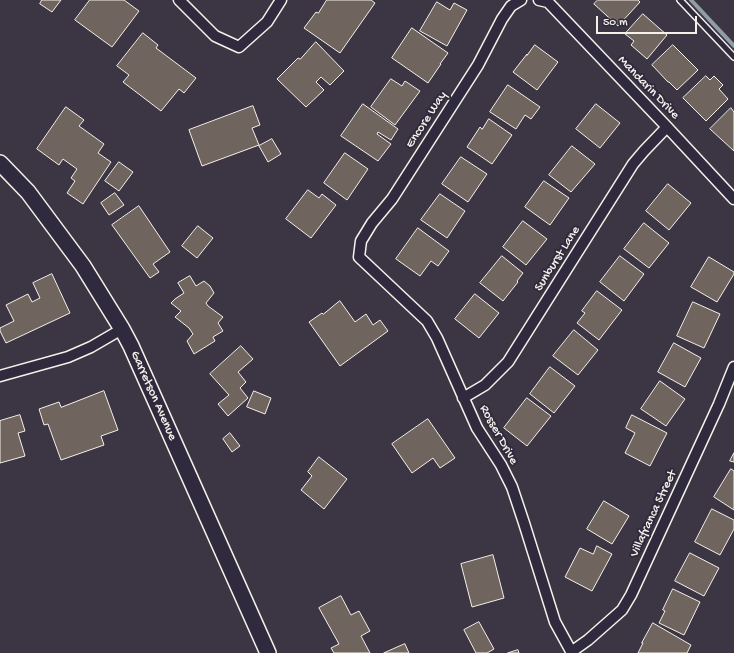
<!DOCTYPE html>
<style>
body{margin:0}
#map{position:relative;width:734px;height:653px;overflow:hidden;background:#3c3644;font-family:"Gochi Hand",sans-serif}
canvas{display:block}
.scale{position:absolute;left:596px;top:16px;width:101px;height:18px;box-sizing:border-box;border:2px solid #f4f1e8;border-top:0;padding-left:5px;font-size:12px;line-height:14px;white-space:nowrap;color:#f4f1e8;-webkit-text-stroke:3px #2f2a3d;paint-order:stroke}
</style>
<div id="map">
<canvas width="734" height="653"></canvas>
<div class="scale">50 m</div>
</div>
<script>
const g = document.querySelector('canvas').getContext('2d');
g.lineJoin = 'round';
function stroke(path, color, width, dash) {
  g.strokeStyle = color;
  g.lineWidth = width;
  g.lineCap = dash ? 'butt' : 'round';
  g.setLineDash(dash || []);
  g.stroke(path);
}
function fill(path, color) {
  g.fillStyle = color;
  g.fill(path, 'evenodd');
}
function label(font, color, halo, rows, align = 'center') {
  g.font = font + ' "Gochi Hand",sans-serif';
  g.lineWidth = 4;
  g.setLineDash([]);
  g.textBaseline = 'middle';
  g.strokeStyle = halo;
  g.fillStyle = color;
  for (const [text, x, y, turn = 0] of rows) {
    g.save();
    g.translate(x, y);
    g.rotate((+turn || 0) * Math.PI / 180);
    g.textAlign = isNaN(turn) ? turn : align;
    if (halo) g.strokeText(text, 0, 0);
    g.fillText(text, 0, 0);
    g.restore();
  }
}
stroke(new Path2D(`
 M691,0l43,46`), '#909ca6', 4);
const building = new Path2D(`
 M42,0h19l-9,12 -12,-8z
 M90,0h34l15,11 -27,36 -37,-27z
 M327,0h44l4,3 -35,50 -36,-25 12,-16 2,1z
 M598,0h40l2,2 -22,24 -24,-22z
 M437,2l13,8 4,-7 13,7 -20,36 -27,-15z
 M643,14l24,21 -20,24 -16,-14 3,-4 -9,-7z
 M412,28l36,25 -8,11h1l-13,19 -36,-25z
 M143,33l15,12 -2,3 40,30 -12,15 -5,-4 -18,22 -38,-29 6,-7 -12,-9z
 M316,42l28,29 -14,14 -9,-8 -5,5 8,8 -18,17 -29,-28 21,-21 2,1z
 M535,45l23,17 -21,28 -24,-18 14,-18v1z
 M673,45l25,25 -21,20 -8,-8h-1l-16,-17z
 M706,76l4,4 4,-4 9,9 -4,4 9,10 -22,22 -23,-23z
 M391,79l11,7 3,-5 15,10 -25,34 -24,-18z
 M508,85l32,22 -9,12 -6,-4 -9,14 -26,-17z
 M363,104l35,25 -7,11 -13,-8 -1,2 14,10 -13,17 -37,-25z
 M596,104l24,19 -20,25 -24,-19z
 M253,106l7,19 -8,3 7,17 -57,21 -13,-36z
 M66,107l18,13 -5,6 25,18 -6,9 13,9 -28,42 -16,-11 8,-12 -4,-3 6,-9 -14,-10 -4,6 -22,-16z
 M731,108l3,4v39l-24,-22z
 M489,119l23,16 -20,29 -25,-17 13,-20 2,2z
 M272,139l9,15 -13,8 -9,-16z
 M572,146l23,18 -24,28 -22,-17z
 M345,153l23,16 -21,31 -23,-17z
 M461,157l26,17 -19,28 -26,-18z
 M119,162l14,10 -14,19 -14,-10z
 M544,181l25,17 -19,27 -25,-18z
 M668,184l23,19 -22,27 -23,-19z
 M308,190l11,8 3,-4 14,11 -25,33 -25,-19z
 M115,193l9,12 -15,10 -8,-12z
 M440,194l25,17 -18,27 -26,-18z
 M139,206l31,46 -17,12 6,8 -9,6 -38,-53z
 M523,221l24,18 -21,26 -23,-18z
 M644,223l25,20 -20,25 -25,-19z
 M198,226l15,12 -16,20 -15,-12z
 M418,228l31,23 -11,15 -7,-5 -11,15 -24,-17z
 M502,256l21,17 -6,8 1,1 -15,19 -23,-18z
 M620,256l24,18 -20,27 -24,-19z
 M709,257l25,15v2l-17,28 -26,-15z
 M52,274l18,39 -64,30 -6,-12v-3l14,-7 -8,-16 22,-11 4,8 8,-4 -7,-15z
 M190,276l6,10 8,-5 6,5 4,7 -8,10 2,3 15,11 -5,6 5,8 -10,6 2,4 -21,13 -7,-13 6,-7 -4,-6 -14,-11 6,-6 -10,-8 4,-4 9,-6 -6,-10z
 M597,291l25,19 -23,30 -22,-17 8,-10 -3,-2z
 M475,294l24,19 -20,25 -24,-19z
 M340,301l15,21 11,-8 7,11 7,-5 8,11 -48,35 -31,-44 13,-9 1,1z
 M693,302l27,12 -16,34 -27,-12z
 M574,330l24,20 -20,25 -25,-19z
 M674,343l27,15 -16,29 -27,-15z
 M241,346l12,13 -15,13 8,10 -6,6 8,10 -20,18 -10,-12 11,-9 -19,-21z
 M550,367l25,19 -21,27 -24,-19z
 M660,381l25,18 -19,27 -25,-17z
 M104,391l14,39 -17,6 3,9 -43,15 -13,-36 -4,1 -5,-16 20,-7 2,5z
 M254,391l17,7 -6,16 -18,-7z
 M527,398l24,18 -24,30 -23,-18z
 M20,415l5,16 -7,2 7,23 -25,7v-42z
 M632,415l35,18 -17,33 -25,-13 10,-20 -9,-5z
 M428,419l27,39 -15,10 -7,-10 -21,15 -20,-29z
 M230,433l10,13 -8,6 -9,-13z
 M734,453v9l-4,-1z
 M319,457l28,22 -23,30 -23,-19 11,-14 -4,-4z
 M731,469l3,2v39l-20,-13z
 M604,501l25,15 -17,28 -25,-15z
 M712,509l22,11v9l-14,26 -25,-13z
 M597,546l15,8 -20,37 -27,-14 15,-29 13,6z
 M690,553l29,15 -15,28 -29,-15z
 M493,555l11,43 -32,9 -11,-43z
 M673,589l27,13 -16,33 -25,-12 6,-12 -2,-1z
 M341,596l10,19 8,-4 11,20 -9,5 9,17h-36l-3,-5 8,-4 -20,-36z
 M479,622l15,27 -7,4h-11l-12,-23z
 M653,623l38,22 -4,8h-49l5,-10h-1z
 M405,644l4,9h-25z
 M518,650l1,3h-11z`);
fill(building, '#70645f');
stroke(building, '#f4f1e8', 1);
const lane = new Path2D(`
 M680,0l54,57`);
const street = new Path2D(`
 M179,0l36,36 24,11 28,-25 14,-22
 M521,0l-10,6 -9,13 -24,46 -86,134 -20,24 -11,18 -2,16 68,64 10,17 40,90 24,37 11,22 12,36 31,99 17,31
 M539,0l9,2 119,125 67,72
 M0,376l68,-19 23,-10 31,-18
 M463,398l22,-13 23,-23 125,-198 11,-13 23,-24
 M571,652l17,-12 34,-30 9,-15 88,-191 15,-37`);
const secondary = new Path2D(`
 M0,163l28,29 55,74 39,63 9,17 137,307`);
stroke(lane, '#f4f1e8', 8);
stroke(street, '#f4f1e8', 13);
stroke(secondary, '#f4f1e8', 18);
stroke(lane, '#2f2a3d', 5);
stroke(street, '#2f2a3d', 10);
stroke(secondary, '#2f2a3d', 15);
label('13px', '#f4f1e8', '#2f2a3d', [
 ["Mandarin Drive",648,88,46],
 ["Encore Way",427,120,-57],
 ["Sunburst Lane",558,259,-58],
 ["Garretson Avenue",153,396,66],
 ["Rosser Drive",498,435,61],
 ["Villafranca Street",654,514,-65]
]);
</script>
